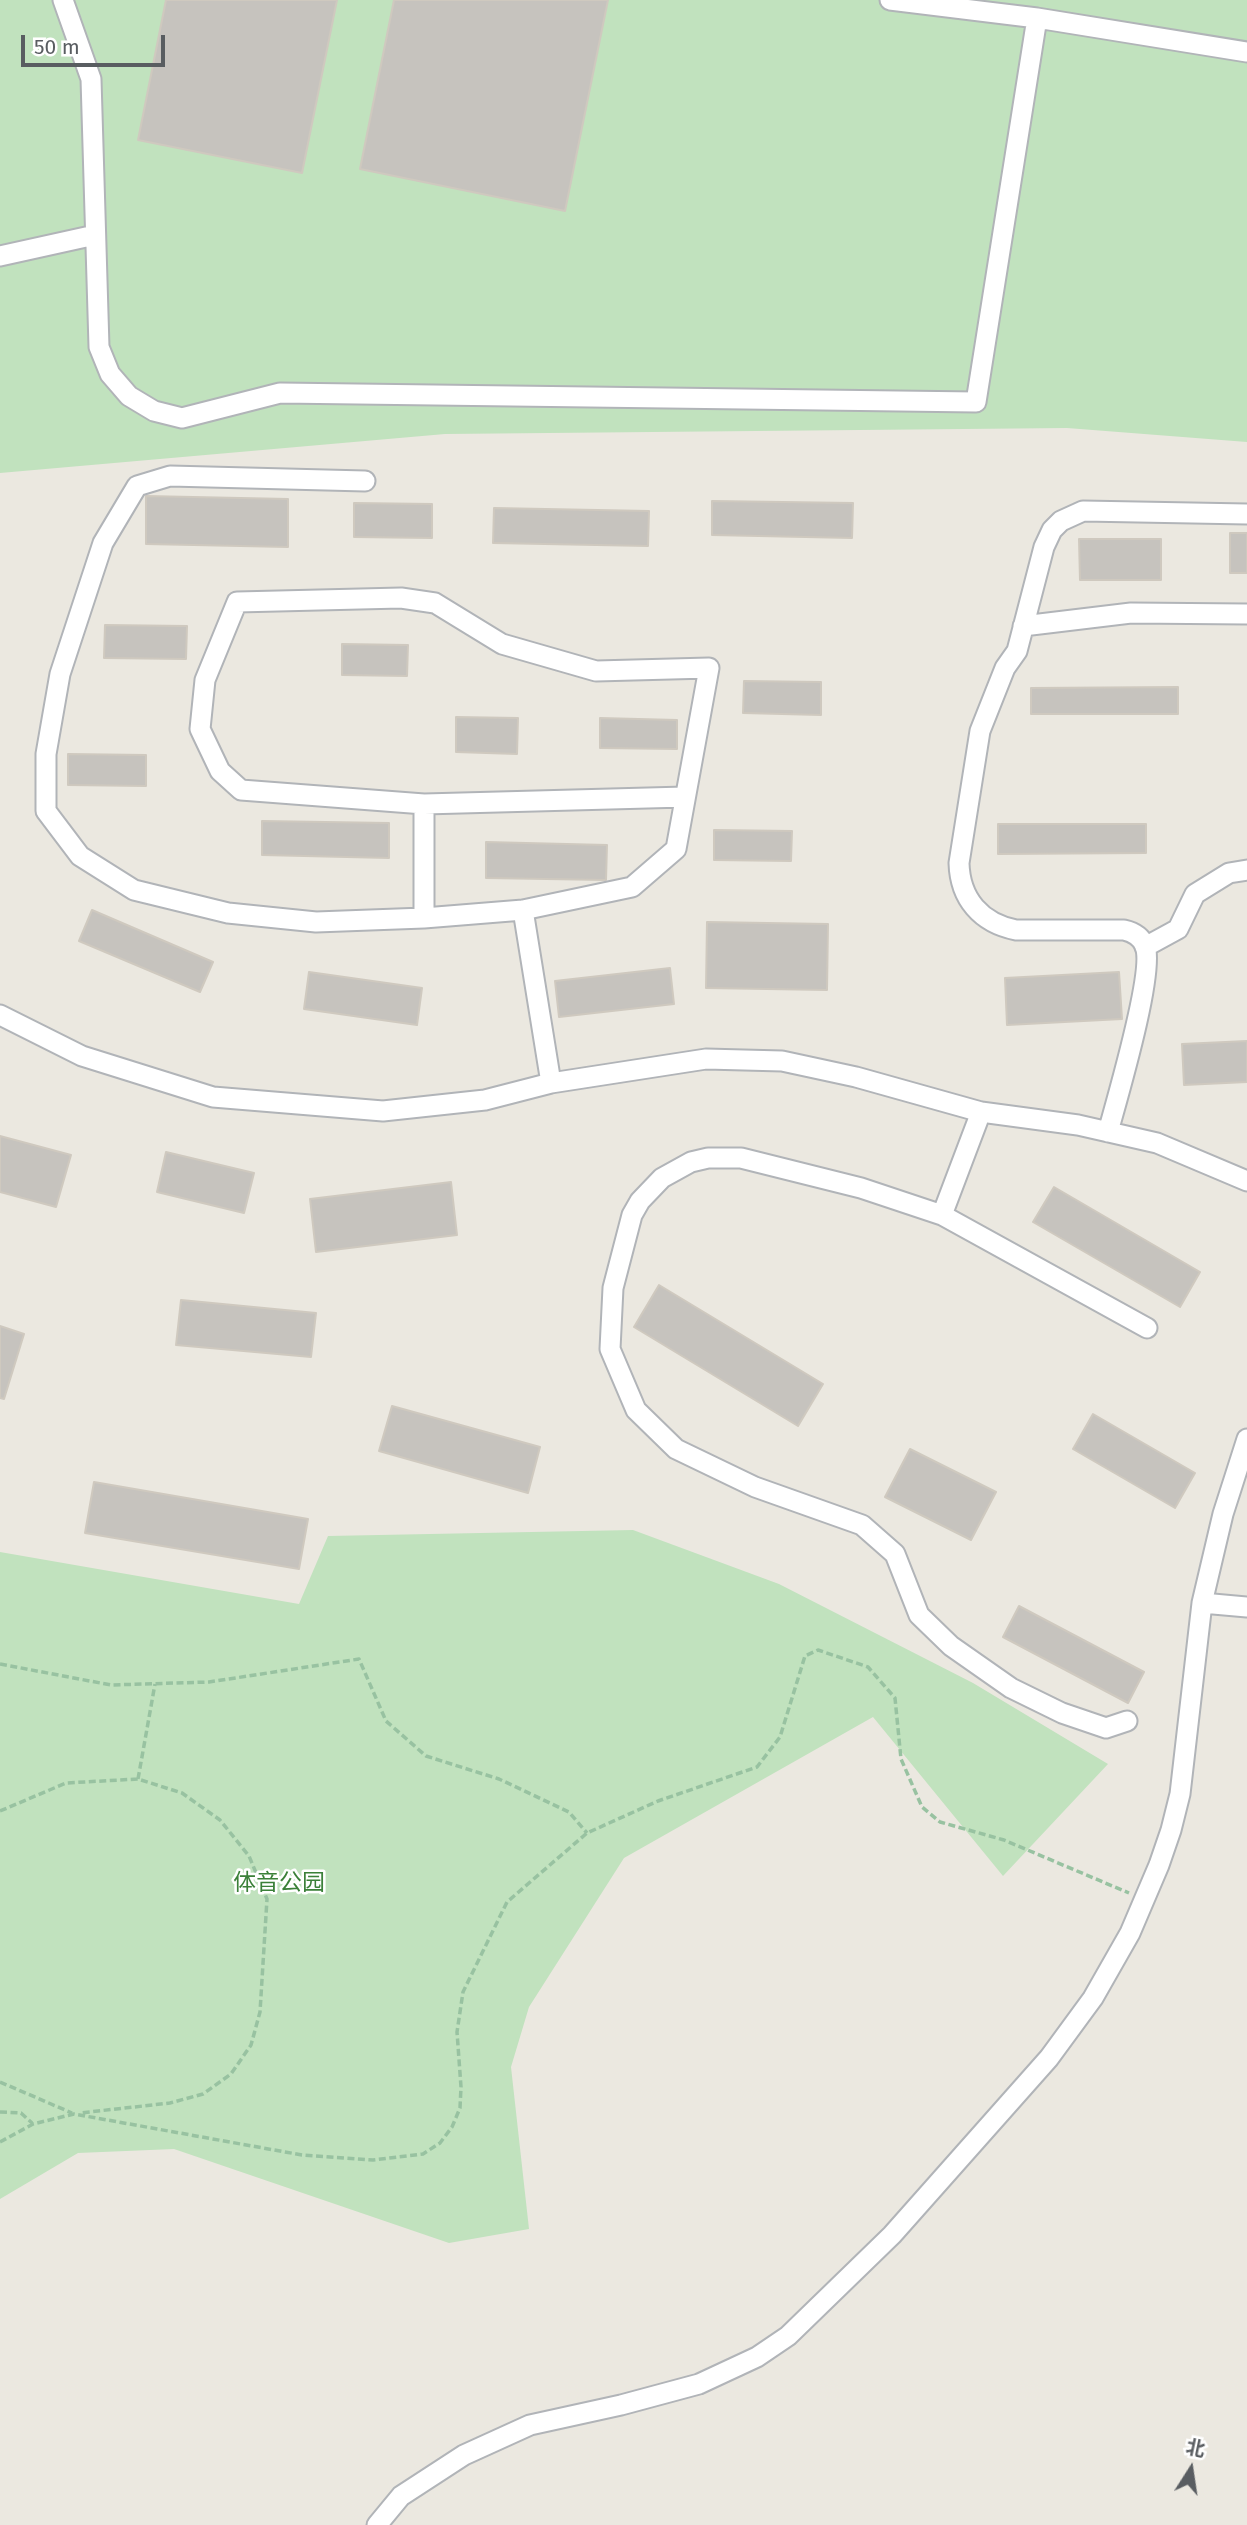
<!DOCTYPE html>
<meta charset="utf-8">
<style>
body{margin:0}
#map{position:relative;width:1247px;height:2525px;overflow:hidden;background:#ebe8e0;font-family:"Fira Sans","Noto Sans SC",sans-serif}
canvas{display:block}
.north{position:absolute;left:1156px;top:2434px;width:70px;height:70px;-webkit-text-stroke:5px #fff;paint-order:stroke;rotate:12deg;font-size:19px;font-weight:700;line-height:28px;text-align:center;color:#595d61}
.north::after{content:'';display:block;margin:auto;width:24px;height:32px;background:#595d61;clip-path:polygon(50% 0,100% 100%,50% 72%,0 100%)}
.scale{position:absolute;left:21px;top:35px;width:144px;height:32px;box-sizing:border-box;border:4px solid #595d61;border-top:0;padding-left:9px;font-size:21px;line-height:24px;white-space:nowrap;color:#595d61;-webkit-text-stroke:5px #fff;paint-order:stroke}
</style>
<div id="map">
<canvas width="1247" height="2525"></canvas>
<div class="north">北</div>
<div class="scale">50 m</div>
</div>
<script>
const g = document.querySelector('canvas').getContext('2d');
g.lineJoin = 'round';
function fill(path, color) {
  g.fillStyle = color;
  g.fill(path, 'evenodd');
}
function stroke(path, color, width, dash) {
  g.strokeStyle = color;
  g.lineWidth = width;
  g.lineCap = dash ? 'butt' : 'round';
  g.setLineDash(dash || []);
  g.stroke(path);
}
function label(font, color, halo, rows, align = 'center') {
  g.font = font + ' "Fira Sans","Noto Sans SC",sans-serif';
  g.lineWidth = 5;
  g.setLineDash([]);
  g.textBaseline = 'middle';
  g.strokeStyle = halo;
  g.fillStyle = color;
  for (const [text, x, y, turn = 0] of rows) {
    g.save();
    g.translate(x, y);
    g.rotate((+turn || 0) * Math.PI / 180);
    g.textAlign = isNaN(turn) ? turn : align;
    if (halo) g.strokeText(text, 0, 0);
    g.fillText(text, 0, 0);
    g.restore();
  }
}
fill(new Path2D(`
 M0,0h1247v442l-180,-14 -622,6 -445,39z
 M633,1530l146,54 194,99 135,81 -105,112 -130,-159 -249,141 -95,149 -18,60 18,162 -80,14 -275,-94 -96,4 -78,46v-647l299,52 29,-68z`), '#c1e2be');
const building = new Path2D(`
 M166,0h171l-35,173 -164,-33z
 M394,0h214l-43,211 -205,-42z
 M146,496l142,3v48l-142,-3z
 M712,501l141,2 -1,35 -140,-3z
 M354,503l78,1v34l-78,-1z
 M494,508l155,3 -1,35 -155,-3z
 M1230,533h17v40h-17z
 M1079,539h82v41h-81z
 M105,625l82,1 -1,33 -82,-1z
 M342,644l66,1 -1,31 -65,-1z
 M744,681l77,1v33l-78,-2z
 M1178,687v27h-147v-26z
 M456,717l62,1 -1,36 -61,-2z
 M600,718l77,2v29l-77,-1z
 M68,754l78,1v31l-78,-1z
 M262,821l127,2v35l-127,-3z
 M998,824h148v29l-148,1z
 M714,830l78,1 -1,30 -77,-1z
 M486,842l121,3 -1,35 -120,-2z
 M92,910l121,52 -13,30 -121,-51z
 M707,922l121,2 -1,66 -121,-2z
 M670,968l4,36 -115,13 -4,-36z
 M309,972l113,16 -5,37 -113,-16z
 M1119,972l3,47 -115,6 -2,-47z
 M1247,1041v41l-63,3 -2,-41z
 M0,1136l71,19 -15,52 -56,-15z
 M166,1152l88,21 -10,40 -87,-21z
 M451,1182l6,53 -141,17 -6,-53z
 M1054,1187l146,85 -20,35 -147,-85z
 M659,1285l164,99 -25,42 -164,-99z
 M181,1300l135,13 -5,44 -135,-12z
 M0,1326l24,8 -20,65 -4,-1z
 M392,1406l148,41 -12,46 -149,-42z
 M1093,1414l102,59 -20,35 -102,-59z
 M910,1449l86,43 -25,48 -86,-43z
 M94,1482l214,37 -9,50 -214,-36z
 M1019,1606l125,66 -16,31 -125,-66z`);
fill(building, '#c6c3be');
stroke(building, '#cfc9bf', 2);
const minor = new Path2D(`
 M63,0l28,79 8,268 11,27 19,22 25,15 28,7 98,-25 696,9 61,-384
 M890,0l147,18 210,34
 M0,256l95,-21
 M365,481l-195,-5 -33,10 -34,57 -43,131 -14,80v57l34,45 54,34 94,23 88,9 108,-4 99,-8 109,-23 44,-38 33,-181 -113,3 -94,-27 -67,-41 -34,-5 -164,4 -32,78 -5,49 20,42 21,19 183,14 261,-7
 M1023,626l108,-13 116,1
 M424,804v114
 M523,910l28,173
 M1145,947l33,-18 17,-35 34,-21 18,-3
 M0,1015l82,41 131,41 170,14 102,-11 66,-17 155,-24 76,2 74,16 125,35 97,13 79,18 90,38
 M981,1112l-39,103 -81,-27 -120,-30h-33l-17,4 -29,16 -22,23 -8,14 -19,73 -3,61 26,61 40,39 79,38 107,38 33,29 24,61 32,31 60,42 51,25 44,15 21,-7
 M1108,1132c9,-33 47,-161 37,-186 -4,-10 -12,-14 -21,-16h-108c-35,-7 -56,-31 -57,-67l21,-132 25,-63 12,-17 27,-104 8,-17 9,-9 22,-10 164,3
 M942,1215l205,113
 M1202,1603l45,4
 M377,2525l24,-29 63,-41 66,-30 91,-20 78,-21 58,-27 31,-21 104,-101 157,-177 44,-60 37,-65 29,-68 12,-35 9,-36 22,-191 21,-89 24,-75`);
stroke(minor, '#b1b4b8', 23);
stroke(new Path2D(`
 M0,1664l111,21 98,-3 150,-23 27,62 40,35 73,23 70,33 18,21
 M138,1779l17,-95
 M0,1811l66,-28 72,-4 44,14 38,27 29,36 18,43 -7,113 -9,33 -20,29 -28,20 -33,9 -90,10
 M0,2082l72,31
 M0,2112l21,1 11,10
 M0,2142l33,-18 41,-10 228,41 71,5 50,-6 17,-11 12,-16 8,-19 1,-21 -4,-55 6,-40 44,-90 80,-69 71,-32 99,-34 23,-30 25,-81 13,-6 50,17 27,31 6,61 21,48 18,15 64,18 125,53`), '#98c2a1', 3.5, [7, 3.5]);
stroke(minor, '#fff', 19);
label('23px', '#3b8039', '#fff', [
 ["体音公园",279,1884]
]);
</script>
